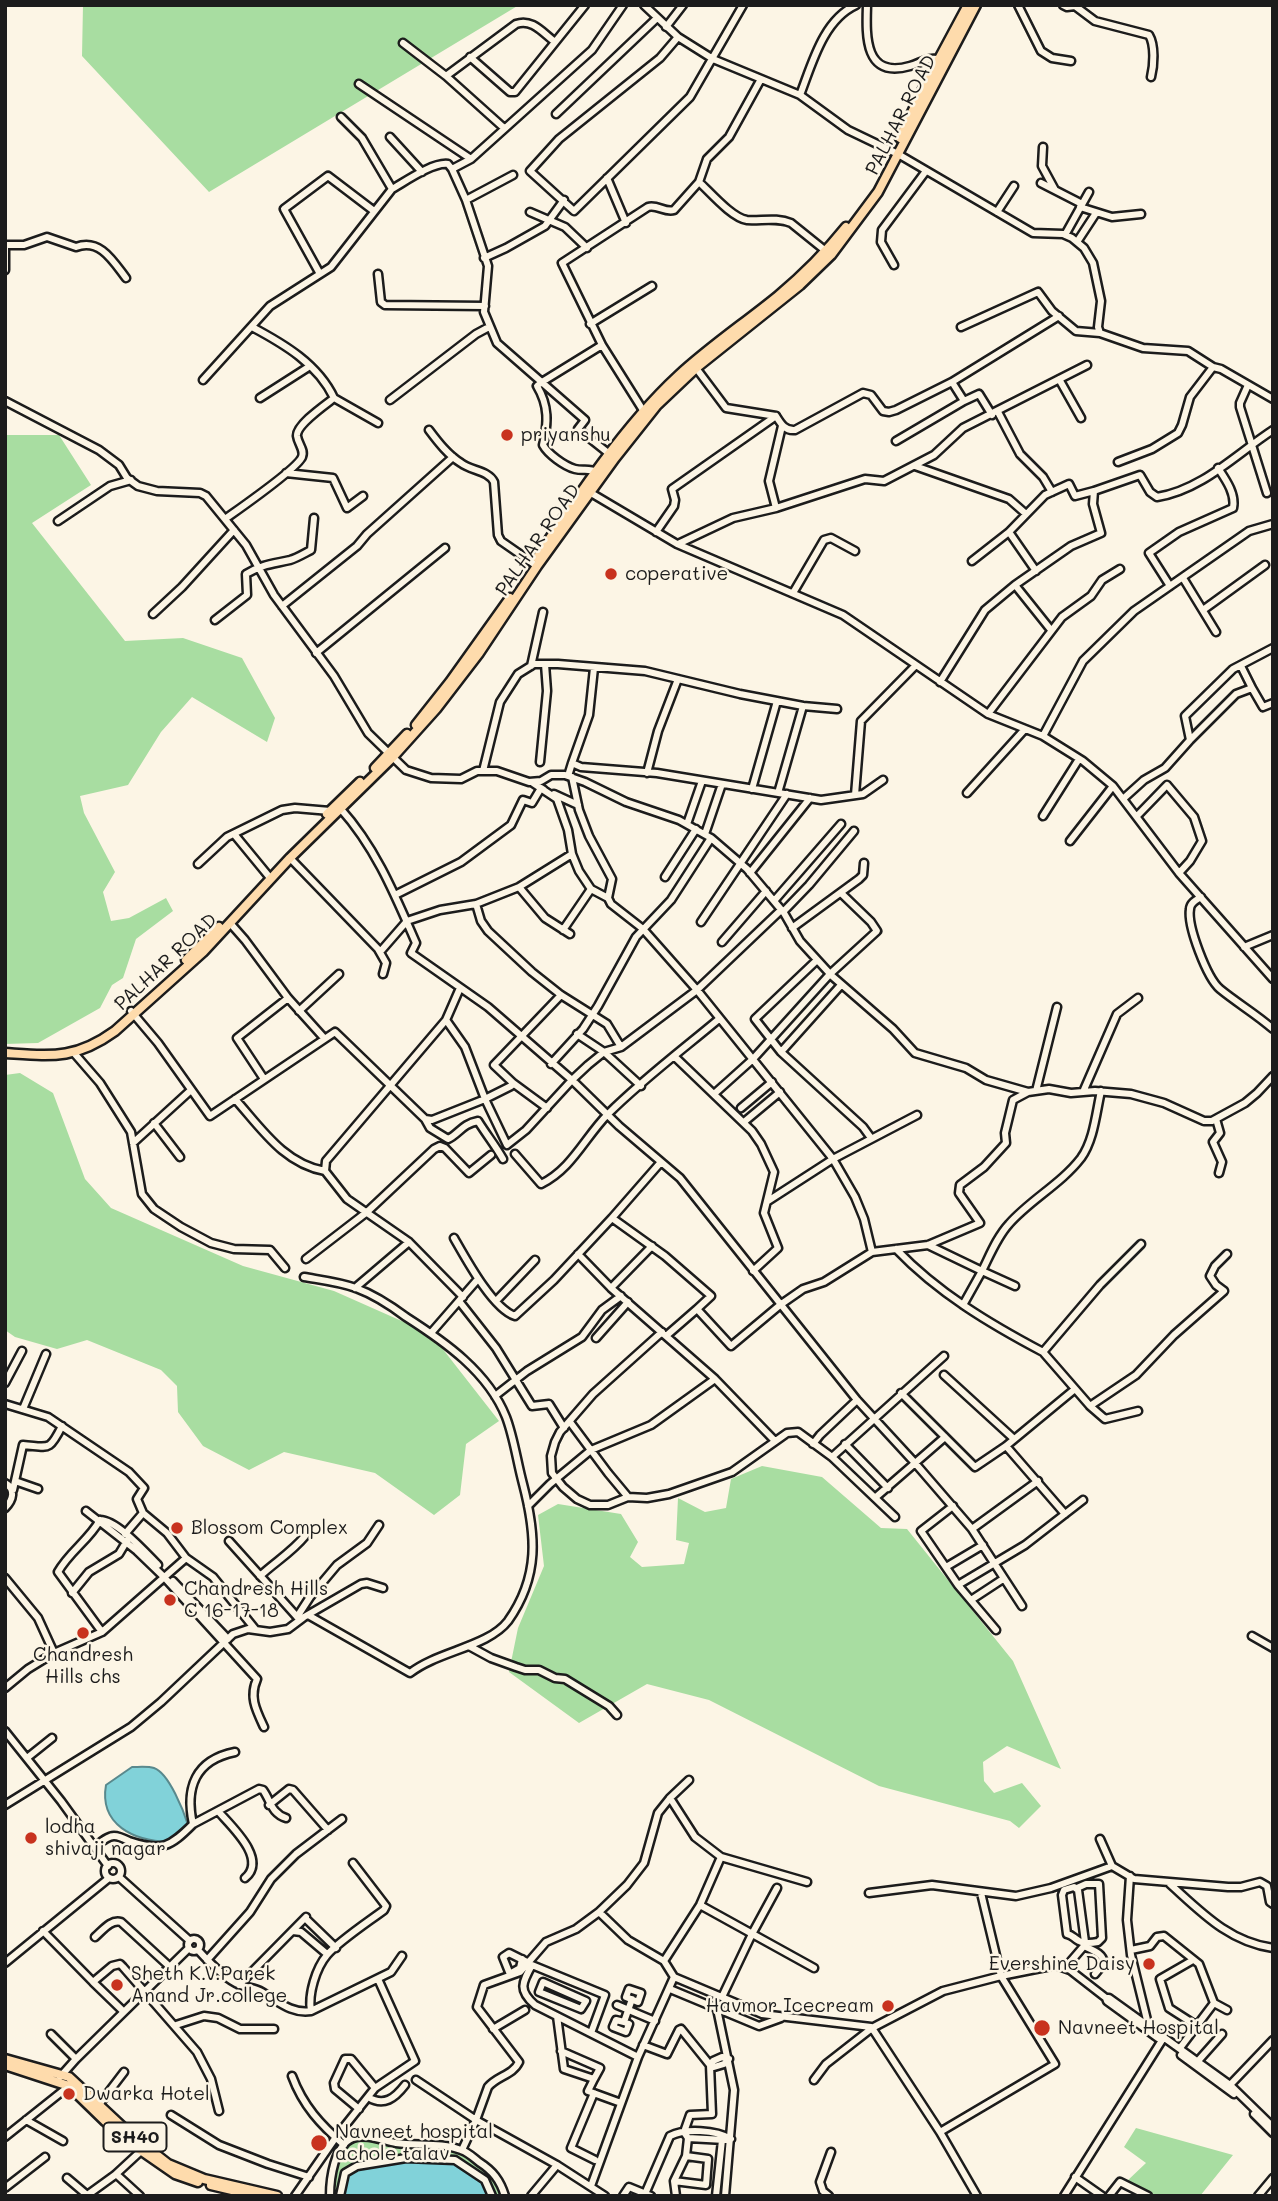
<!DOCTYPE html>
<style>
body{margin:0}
#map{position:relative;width:1278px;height:2201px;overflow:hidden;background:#fcf5e5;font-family:Mali,sans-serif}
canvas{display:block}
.frame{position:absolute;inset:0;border:7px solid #1c1c1c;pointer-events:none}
</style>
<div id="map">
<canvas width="1278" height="2201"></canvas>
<div class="frame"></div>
</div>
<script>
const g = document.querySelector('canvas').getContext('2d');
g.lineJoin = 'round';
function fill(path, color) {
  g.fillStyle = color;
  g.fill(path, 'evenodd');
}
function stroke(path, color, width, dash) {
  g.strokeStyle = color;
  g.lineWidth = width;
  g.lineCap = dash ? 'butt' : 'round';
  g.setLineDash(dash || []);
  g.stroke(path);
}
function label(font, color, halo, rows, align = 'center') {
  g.font = font + ' Mali,sans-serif';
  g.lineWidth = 5;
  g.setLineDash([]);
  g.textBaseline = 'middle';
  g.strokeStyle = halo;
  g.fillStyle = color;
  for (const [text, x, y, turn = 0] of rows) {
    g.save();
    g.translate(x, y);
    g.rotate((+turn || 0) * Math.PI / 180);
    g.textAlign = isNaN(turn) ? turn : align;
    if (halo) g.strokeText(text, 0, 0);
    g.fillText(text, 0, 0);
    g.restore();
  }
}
fill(new Path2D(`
 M83,5h436l-310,187 -127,-136z
 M5,435h54l32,50 -59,38 93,118 58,-3 59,20 33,60 -8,24 -75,-45 -31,35 -33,53 -48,11 4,17 31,59 -12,20 8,29 18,-3 37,-20 7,13 -37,28 -13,39 -11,7 -12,23 -62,35 -33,1z
 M20,1073l33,20 32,86 26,29 132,58 91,25 97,43 68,87 -33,23 -6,51 -26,20 -59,-42 -91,-21 -35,18 -46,-24 -25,-34 -1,-26 -16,-16 -74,-30 -30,9 -42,-12 -10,-7v-255z
 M762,1466l60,11 59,51 26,1 106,132 48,108 -54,-23 -24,16 1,19 10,12 28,-10 19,23 -22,22 -9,-7 -131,-35 -170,-86 -62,-16 -68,39 -70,-51 9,-44 26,-62 -6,-51 20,-11 63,10 17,28 -8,15 12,10 42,-3 5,-21 -13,-3 2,-42 27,14 21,-4 5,-29z
 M1136,2128l97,27 -33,41h-47l-27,-14 20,-19 -22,-16z
 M353,2138l109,12 26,18 17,28h-175l7,-38z`), '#a8dda1');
const water = new Path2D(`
 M132,1767c7,0 16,-1 22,1 15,5 30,44 34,57l-19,17c-35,-1 -70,-17 -63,-57z
 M406,2158l49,2 30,20 7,16h-152l5,-23 12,-7z`);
fill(water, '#81d2d9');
stroke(water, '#59898d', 2);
const minor = new Path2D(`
 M644,5l34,32 35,22 87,36 48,35 50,24 135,79 30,1 9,4 12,10 9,15 8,38 -3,26 2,6
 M867,5c-1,31 -3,74 43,61 11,-3 18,-10 31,-6
 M1018,5l23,46 11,7 19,3
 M1063,5l4,2 8,-1 20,15 54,14c6,10 5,30 2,42
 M666,27l17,-22
 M678,37l-18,21 -101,81 -29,32 44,40 116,-114 53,-92
 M403,43l43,33 58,52
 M470,57l40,35h5l70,-87
 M446,76l70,-52c16,-6 27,9 39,18
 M359,84l112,75
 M800,95c12,-31 23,-75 56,-90
 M556,114l101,-96
 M341,117l21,21 30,51c14,-8 41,-27 56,-25l4,5
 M390,137l32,35
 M1043,147l-1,19 13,24
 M607,178l19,45
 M699,182c11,10 33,36 48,38 14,1 30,-3 44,3l36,29
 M1041,183l41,21
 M466,200l47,-25
 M1080,207l32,10 29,-3
 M530,212l35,15 22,21
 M997,212l17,-26
 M1065,235l24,-43
 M1077,242l19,-29
 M5,245h19l23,-8 29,10c24,-9 37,14 50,31
 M5,248v22
 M484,258l22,-10 39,-22 19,-26
 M894,265l-13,-23 1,-12 44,-59
 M320,274l-36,-65 44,-33 46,35
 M378,274l3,28 4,3 100,1
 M590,324l62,-38
 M961,327l77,-35 14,19 24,20 24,2 43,15 45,3 25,16 8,2 52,30
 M602,345l-40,-82 86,-56c9,-3 17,6 26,3l25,-28 8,-23 22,-22 32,-58
 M696,368l30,40 50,8c5,8 9,15 19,14l68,-37 8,2 12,16 6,1 7,-2 56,-28 107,-66
 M1059,379l22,39
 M203,380l67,-74 61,-39 61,-78
 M952,382l12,19 15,-7 13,21
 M1248,385l-8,18v4l27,86
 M260,398l50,-32
 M334,398l44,25
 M390,400l86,-66 13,-7
 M5,401l94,49 20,15 8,13 11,8 19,5 43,2 6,3 40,49 28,50 60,81 34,57 38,37 25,8 30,1 16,-8h20l32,11 12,-1 10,-6h14l20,7 41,20 53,18 32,18 36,31 37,44 16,28 32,35 61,53 22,24 51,15 20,12 42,12
 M998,412l22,42 23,23 9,15
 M429,430c9,12 19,25 32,33 10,8 27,7 33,19l4,53 3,6 36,25
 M896,441l68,-40
 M612,456l-34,-27 7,-9 -88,-77 -13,-31 4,-46 -22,-66 -14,-31 19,-10 121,-109 31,-45
 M1118,462l34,-13 26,-16 4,-8 8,-28 23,-30
 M915,466l94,33 17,15
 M597,472c-8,-4 -14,-1 -22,-3 -11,-3 -27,-15 -32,-24 5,-22 6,-39 -6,-59l5,-4 60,-37 44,70
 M286,473l47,5 14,30 16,-12
 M591,493l86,51 166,71 145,99 55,22 40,25 30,25 66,87 94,106
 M776,508l-7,-27 13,-55
 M225,519c14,-10 72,-50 77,-62 3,-7 -4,-13 -5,-21 -1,-11 28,-31 37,-38 -16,-34 -50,-54 -82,-71
 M58,521l52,-35 21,-6
 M656,532l18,-26 1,-6 -3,-11 104,-73
 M1009,532l27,39
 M678,544l55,-26 43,-10 89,-29 19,2 50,-26 29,-27 124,-63
 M972,561l37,-29 36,-37 24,-11 6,12 19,-5
 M1183,578l33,54
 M1170,586l-21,-33 30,-21 54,-24c3,-14 -7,-28 -15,-40
 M793,593l31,-53 7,-2 24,13
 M282,606l75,-60 10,-12 86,-77
 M1203,610l62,-45
 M153,614l29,-27 52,-57
 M215,620l32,-25 -1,-21c17,-10 27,-10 44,-14 7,-2 15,-7 21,-10l3,-32
 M1051,630l-36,-45 56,-39 30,-13 -8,-29 1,-13 46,-16 10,17 7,5c45,-7 79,-43 116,-67
 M316,653l129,-105
 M531,666l12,-54
 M1241,666l11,22
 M940,682l45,-72 30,-25
 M988,714l74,-97 29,-21 11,-16 18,-11
 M1043,736l40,-75 51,-50 115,-80 24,-7
 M1190,740l46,-46 16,-6 11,19 10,-4
 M540,762l7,-71 -2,-27
 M572,763l17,-48 5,-47
 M483,771l17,-69 18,-28 16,-10h24l87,7 95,23 63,12 34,3
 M647,773l11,-42 20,-52
 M568,776l4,-13 9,4 76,6 164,27 42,-6 20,-14
 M572,777l7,33 10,26 23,43 -4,19 3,6 32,25 54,61 136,169 22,38 9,22 8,33
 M752,789l25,-88
 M778,793l25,-87
 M967,793l58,-64
 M554,794l24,11
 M855,795l6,-74 55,-56
 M1123,799l21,-19 21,-12 25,-28 -5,-24 48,-47 40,-21
 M340,808c36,40 55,87 76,135l-5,10 77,54 84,73 47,46 61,52 177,222 58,63 57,66 50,77
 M1043,816l36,-57
 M1137,816l30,-31 27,32 8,24 -12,20 -11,12
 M687,824l15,-43
 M234,834l37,45
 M705,834l17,-50
 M1070,841l43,-55
 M290,858l88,91 8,14 -3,11
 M198,864l29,-27 55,-27 13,-2 35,3
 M750,873l60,-75
 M665,877l31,-48
 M519,887l26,31 25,16
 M591,889l17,9
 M395,895l66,-33 50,-37 12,-25 9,3 9,-15 3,2
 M1201,897c-5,3 -11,6 -11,12 -3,17 17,69 30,80 17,14 36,25 53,40
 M774,901l67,-77
 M476,904l5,17 7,10 44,41 29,23 46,29 14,23
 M783,912l26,-27 45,-54
 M701,922l86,-128
 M230,923l15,17 43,58 36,40
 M792,928l67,-49 4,-4 1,-12
 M563,930l28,-41 -12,-18 -7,-17
 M722,942l44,-51
 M1244,947l29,-12
 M380,952l27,-31 33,-11 36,-6 43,-17 53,-33 -4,-24 -11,-31 -24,-16
 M817,960l-62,59 26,33 82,75 8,11
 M460,988l-14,32 -120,141 -1,10 22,28 62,43 54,55
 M131,1011l27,32 52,73 125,-84 90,87 7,1 53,-21 26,-13 2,-3 -19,-18 67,-70
 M299,1011l40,-37
 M446,1020l19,27 20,52 22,46 19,-15 46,-50 16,-15 16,-13 17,-5 76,-57 84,-80
 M577,1034l27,18 37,34
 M781,1052l60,-67
 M74,1053l26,30 31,49 11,62 12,15 27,18 30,16 23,6 36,1 15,18
 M675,1057l77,74 9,13 13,28 -10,41 14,35 -25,23
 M551,1064l32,-35 15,-23 38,-69 35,-37 40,-62
 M264,1079l-27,-41 51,-40
 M513,1083l34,25
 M1036,1091l21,-84
 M1083,1092l34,-78 21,-16
 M714,1094l39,-35 77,-85 47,-43 -6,-9 -30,-29
 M235,1099c26,29 49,65 90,72
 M741,1108l31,-26
 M425,1119l5,9 18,11c11,-5 14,-15 30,-18 8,13 17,24 25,38
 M1216,1119l4,14 -7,9 9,20 -3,11
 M744,1122l36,-30
 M154,1123l26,34
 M133,1143l58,-53
 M515,1154l26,30c31,-15 44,-47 67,-70 34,-34 74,-64 111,-95
 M768,1201l65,-42 84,-44
 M612,1218l49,-56
 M454,1238c12,21 39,71 61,78l39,-36 58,-62 53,38 46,40 -14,13 34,37 49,-41 23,-16 21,-7 48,-30 56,-7 52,-22 -21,-30 1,-8 24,-18 22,-24 -1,-10 8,-33 15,-8 21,-3 22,4 24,-2 36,3 33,9 40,18h8l33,-18 12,-10 16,-17
 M928,1245l54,26c8,-16 15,-34 27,-47 21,-24 52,-40 72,-66 13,-18 15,-45 20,-67
 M896,1249c42,44 94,75 147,103l57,-67 41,-41
 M306,1259l61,-47 67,-63 6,-3 5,2 24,25 22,-18
 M304,1277c17,3 35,5 52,11 19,7 34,17 50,29 39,25 82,55 100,100 8,21 11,45 17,67 13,50 17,92 -15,137 -20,26 -70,30 -98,52l-102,-58
 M355,1288l54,-46
 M611,1288l41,-42
 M459,1301l37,47 36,58 17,-2 15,24
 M496,1301l39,-41
 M963,1305l19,-34 33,15
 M662,1332l-69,62 -33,38 -5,10 -4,14 1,17 11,14 14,12 13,6h18l20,-8 19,1 22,-4 63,-22 55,-39 11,-1 34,25 63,60
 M431,1333l47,-54
 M666,1336l31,-27
 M596,1338l32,-36
 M1043,1352l47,54 46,-31 38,-40 50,-44 -8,-6 -6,-9 5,-10 12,-12
 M944,1375l70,64
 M715,1379l60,62
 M5,1383l17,-32
 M901,1393l74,74 31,-21 69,-57
 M495,1396l32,-25 55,-34 20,-27 19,-14
 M5,1404l43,13 81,55 15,16 -7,11 6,14 24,20 19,25 27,19 42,52
 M1090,1406l15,13 33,-8
 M23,1409l23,-55
 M570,1422l38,51 20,24
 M813,1444l7,-9 37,-35
 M845,1444l43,44
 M1006,1446l59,68
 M832,1457l112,-101
 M15,1481l23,8
 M5,1483c11,6 8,17 0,25
 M13,1490l10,-45c26,2 26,7 39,-19
 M876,1497l69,-60
 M528,1506l22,-22 41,-34 60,-25 64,-46 -104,-91 -33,-34
 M953,1506l-32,25 37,54 38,45
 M86,1511l51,40 27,26 93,102c-8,18 -1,31 7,48
 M100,1520c17,0 46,33 58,45
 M100,1520c-11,20 -31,32 -42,52l44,60
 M972,1529l66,-48
 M125,1534l18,-21
 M229,1541l70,78
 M946,1567l37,-22
 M260,1576c15,-14 32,-24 45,-40
 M5,1578l33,40 16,35
 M173,1581l55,58
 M958,1585l67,-40 58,-45
 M72,1593l17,-21 30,-18 9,-15
 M971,1600l32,-21
 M297,1617l13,-20 27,-32 30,-22 12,-18
 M1252,1636l21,12
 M469,1646l22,12 25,9 9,3h14l16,8 10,1 44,27 8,9
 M5,1688l23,-19 26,-16 48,-21 84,-74
 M5,1731l56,70 47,65
 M27,1758l25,-20
 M689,1780l-19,18 -12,15 -14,50 -17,22 -28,27 29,28 36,21 10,16 88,37 109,13
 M670,1798l25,39 26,20 86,25
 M5,1805l126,-78 30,-25 72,-68 15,-5 22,3 18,-3 16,-12 57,-33 6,-1 16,5
 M269,1805l20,-16 4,1 35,40
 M218,1811c13,15 50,48 27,67
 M193,1824l66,-35 4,1c8,11 8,23 23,28
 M1100,1839l12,27 22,13 94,8h13l19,-5 7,4 3,16 3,2
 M95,1847c5,-4 12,-11 19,-11 5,0 11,3 15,5 33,11 41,6 64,-17 -8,-36 2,-64 42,-72
 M105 1871a8 8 0 1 1 16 0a8 8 0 1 1-16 0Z
 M1130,1876l-3,44 4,35 17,69
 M119,1877l71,64
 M1170,1884c31,28 59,58 103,64
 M869,1893l63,-8 84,11 35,-8 61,-22
 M700,1905l114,63
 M305,1918l31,30
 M43,1931l50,51 19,-16 8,-2 3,3 74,85 14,27 8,32
 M293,1931l8,1 26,22
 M95,1937c8,-7 16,-18 26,-15l49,45
 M188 1945a6 6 0 1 1 12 0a6 6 0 1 1-12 0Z
 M1084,1946c8,4 19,7 20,17l-9,11
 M198,1950c10,11 29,30 42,35 8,3 15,3 22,7 16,9 29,22 49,19l80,-39 11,-16
 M1131,1950l19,-4 7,-9 7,-1 35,28 15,39 -34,45
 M522,1959l-2,9 -9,5 -2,-1 -6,-15 6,-4 18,9
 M207,1960l43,-48 21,-33 25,-25 46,-35
 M1193,1960l-33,19 9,29 28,18
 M664,1961l36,-56 21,-48
 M5,1963l104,-85
 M1065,1968l19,-22 1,-4 -7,-52 -4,-3 -10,3 -2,5 5,39c6,1 6,4 12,7 5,3 14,2 19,1l4,-4 -3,-54h-13l-9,4
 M93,1982l31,30
 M543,1982l43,19 -5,8 -42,-17z
 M239,1985l67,-68
 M629,1989l12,4 -3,9 -12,-5z
 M670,1989l89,37 22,-8
 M722,1997l30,-63 25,-46
 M1106,1998l1,3 51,37
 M1214,2003l13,7
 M617,2005l38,16
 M717,2009l17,81 -9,106
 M311,2011c-3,-17 5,-43 16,-56 12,-14 41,-33 57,-45l2,-4 -33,-43
 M557,2016l7,53 30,10 -6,12 33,12
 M624,2022l-8,-2 -3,7 13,5 3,-8 -5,-2 8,-23
 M176,2025l28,-9 14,2 22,11h34
 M872,2028l68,104 37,64
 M493,2029l32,-19
 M591,2033l14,-38 -73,-30c-10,18 -14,25 3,40l103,52
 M51,2034l25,25
 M643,2045l24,9 12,-24 2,-1 29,36 2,49 -22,1 -6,17
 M561,2051l39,17 -6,11
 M1181,2055l53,39
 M722,2057l7,2 -5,5 -10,3 -4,-2 3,-4z
 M1198,2061l24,-27
 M292,2076c11,30 29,49 52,69
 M60,2077l16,-18 113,-111
 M416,2080l60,40 12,-33c9,-11 25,-12 31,-25l-42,-55 7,-22 36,-13 26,-30 30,-13 23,-17
 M814,2080l12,-16 46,-36 71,-37 58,-15 55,-11 14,5 36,28h3l121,87 43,42
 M1230,2085l43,-45
 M594,2093l-23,55 24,12
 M368,2097c16,10 27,1 37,-12
 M98,2106l26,-34
 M359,2109l-24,-20 -1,-6 11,-24h6l24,29
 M1254,2114l19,19
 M171,2115l48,30 49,19 41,13
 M26,2120l37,21
 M684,2132l4,6 37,2
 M940,2132l115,-68 -54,-88 -20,-83
 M5,2137l64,-51
 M462,2150l14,-30 81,45 48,31
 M686,2156l2,-18
 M116,2174l24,22
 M1075,2177l27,19
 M67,2178l20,17
 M674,2181l32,4 2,-26 -22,-3 -12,25 2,15
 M591,2186l47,-129 36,-80
 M5,2188l40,-31
 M645,2194l25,-58c15,-8 46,-6 61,3
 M86,2196l29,-21 27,-25
 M295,2196l41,-59 39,-49 40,-27 -37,-82
 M330,2196c0,-17 4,-51 23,-58 13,-5 31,3 43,5 21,3 46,-1 65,7 7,2 13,8 18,12 14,9 21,18 26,34
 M340,2196l5,-23 12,-7 49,-8 49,2 30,20 7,16
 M531,2196l26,-31
 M623,2196l6,-9 22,9
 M716,2196l6,-56
 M829,2196l-6,-5 -3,-9 11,-30
 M1064,2196l100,-159
 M1109,2196l11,-14 28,14
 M1258,2196l15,-18`);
const major = new Path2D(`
 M900,138l24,-51 44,-82
 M537,558c40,-61 88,-133 141,-182 31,-29 67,-53 100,-80 25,-21 48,-44 68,-69
 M416,725l34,-43 60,-84
 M375,768l32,-34
 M327,814l33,-32
 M186,960l33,-33
 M5,1053c46,3 70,7 110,-22l88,-79 87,-94 102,-100 44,-49 43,-56 58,-87 78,-108 42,-53 39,-37 104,-83 31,-30 47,-63 98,-187
 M5,2059l64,18 62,58 37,29 36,15 73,17
 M5,2065l64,21 36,35 31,26 39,27 23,8
 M211,2185l38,9`);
stroke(minor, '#1c1c1c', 11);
stroke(major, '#1c1c1c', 13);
stroke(minor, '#fcf5e5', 6);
stroke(major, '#fedbac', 8);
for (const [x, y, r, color] of [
 [507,435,7,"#c8321e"],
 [611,574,7,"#c8321e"],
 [177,1528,7,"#c8321e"],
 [170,1600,7,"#c8321e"],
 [83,1633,7,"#c8321e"],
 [31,1838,7,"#c8321e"],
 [1149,1964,7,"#c8321e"],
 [117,1985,7,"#c8321e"],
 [888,2006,7,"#c8321e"],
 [1042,2028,9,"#c8321e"],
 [69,2094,7,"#c8321e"],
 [319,2143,9,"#c8321e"]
]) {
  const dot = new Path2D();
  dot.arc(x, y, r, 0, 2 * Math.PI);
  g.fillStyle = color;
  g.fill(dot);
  stroke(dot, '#fcf5e5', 2.5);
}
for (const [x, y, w] of [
 [135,2137,63]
]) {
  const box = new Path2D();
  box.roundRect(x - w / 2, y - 14.5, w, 29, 5);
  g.fillStyle = '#fcf5e5';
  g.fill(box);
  stroke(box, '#1c1c1c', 2);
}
label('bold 18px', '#1c1c1c', null, [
 ["SH40",135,2137]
]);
label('19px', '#1c1c1c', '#fcf5e5', [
 ["PALHAR ROAD",901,115,-63],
 ["PALHAR ROAD",538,540,-55],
 ["PALHAR ROAD",166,962,-43]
]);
label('19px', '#1c1c1c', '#fcf5e5', [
 ["priyanshu",521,435],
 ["coperative",625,574],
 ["Blossom Complex",191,1528],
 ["Chandresh Hills",184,1589],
 ["C 16-17-18",184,1611],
 ["Chandresh",83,1655,"center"],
 ["Hills chs",83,1677,"center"],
 ["lodha",45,1827],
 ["shivaji nagar",45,1849],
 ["Evershine Daisy",1135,1964,"right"],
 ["Sheth K.V.Parek",131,1974],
 ["Anand Jr.college",131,1996],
 ["Havmor Icecream",874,2006,"right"],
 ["Navneet Hospital",1058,2028],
 ["Dwarka Hotel",83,2094],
 ["Navneet hospital",335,2132],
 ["achole talav",335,2154]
], 'left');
</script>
